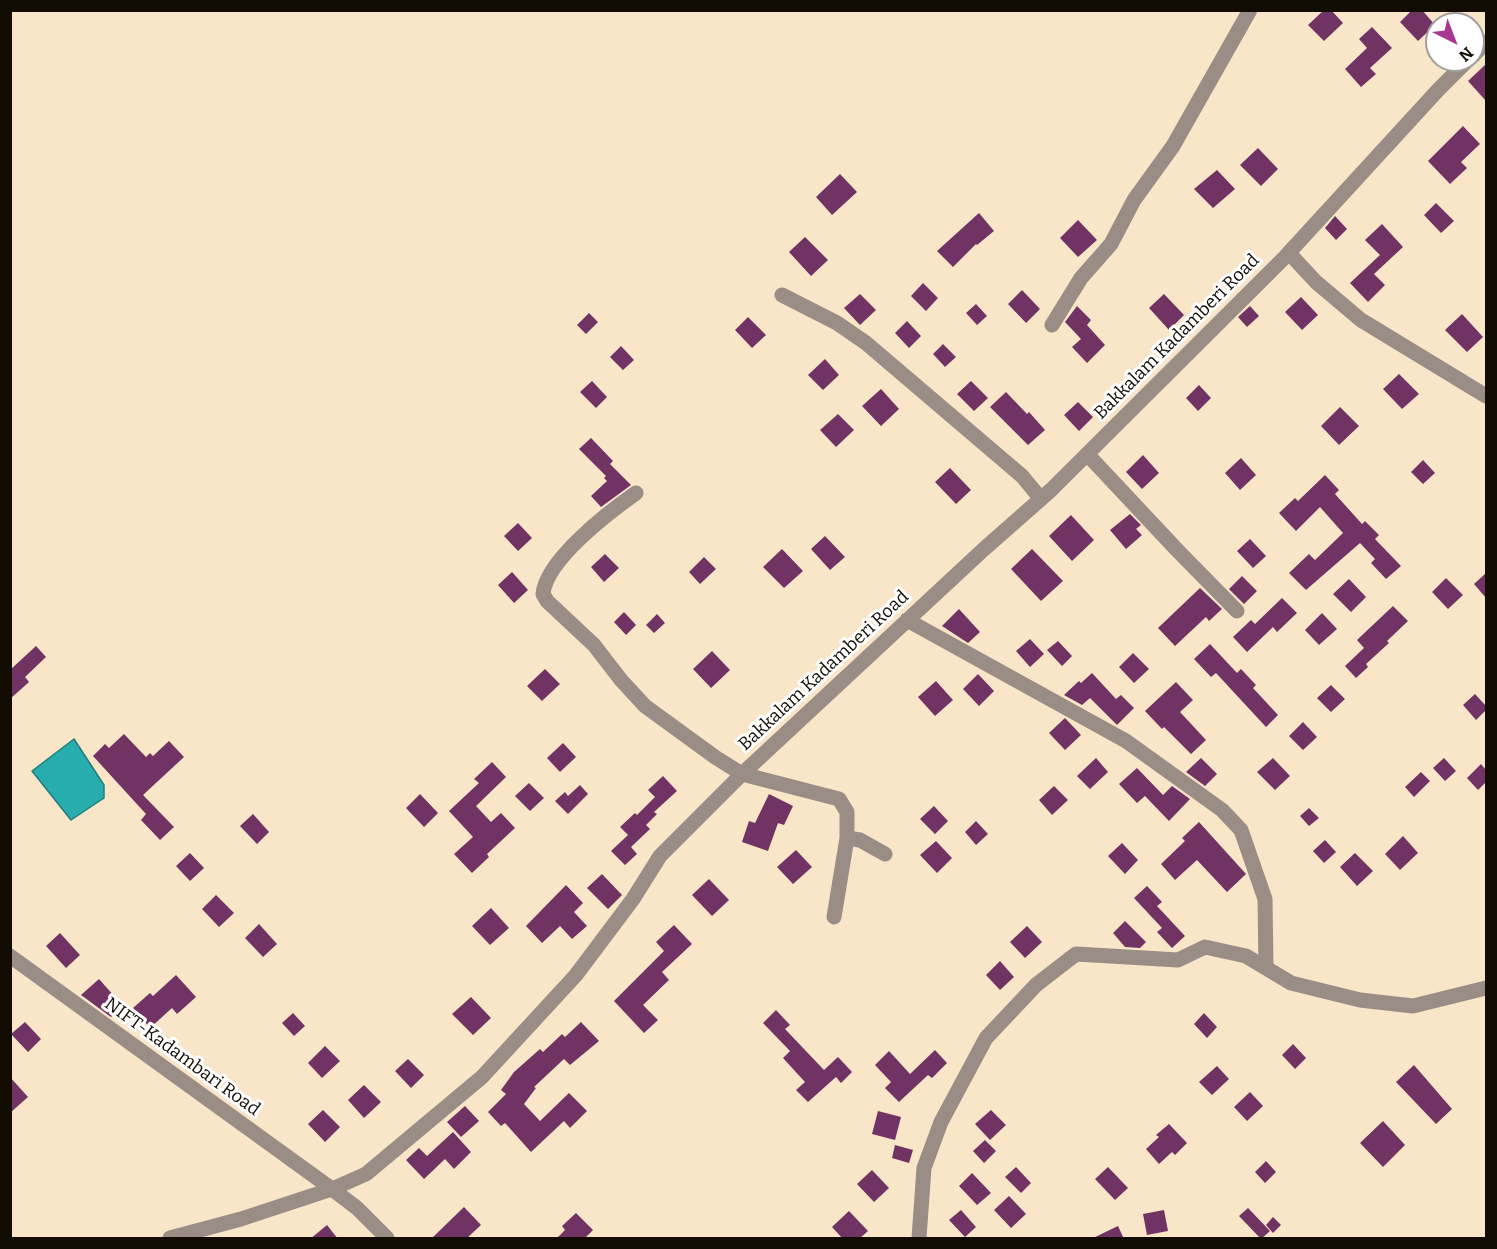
<!DOCTYPE html>
<style>
body{margin:0}
#map{position:relative;width:1497px;height:1249px;overflow:hidden;background:#f9e5c8;font-family:Bitter,serif}
canvas{display:block}
.frame{position:absolute;inset:0;border:12px solid #120c03;pointer-events:none}
.north{position:absolute;left:1425px;top:12px;width:60px;height:60px;box-sizing:border-box;background:#fff;border:2px solid #a09e9a;border-radius:50%;rotate:138deg;font-size:16px;font-weight:700;line-height:24px;text-align:center;color:#120c03}
.north::after{content:'';display:block;margin:auto;width:21px;height:27px;background:#a83793;clip-path:polygon(50% 0,100% 100%,50% 72%,0 100%)}
</style>
<div id="map">
<canvas width="1497" height="1249"></canvas>
<div class="frame"></div>
<div class="north">N</div>
</div>
<script>
const g = document.querySelector('canvas').getContext('2d');
g.lineJoin = 'round';
function fill(path, color) {
  g.fillStyle = color;
  g.fill(path, 'evenodd');
}
function stroke(path, color, width, dash) {
  g.strokeStyle = color;
  g.lineWidth = width;
  g.lineCap = dash ? 'butt' : 'round';
  g.setLineDash(dash || []);
  g.stroke(path);
}
function label(font, color, halo, rows, align = 'center') {
  g.font = font + ' Bitter,serif';
  g.lineWidth = 6;
  g.setLineDash([]);
  g.textBaseline = 'middle';
  g.strokeStyle = halo;
  g.fillStyle = color;
  for (const [text, x, y, turn = 0] of rows) {
    g.save();
    g.translate(x, y);
    g.rotate((+turn || 0) * Math.PI / 180);
    g.textAlign = isNaN(turn) ? turn : align;
    if (halo) g.strokeText(text, 0, 0);
    g.fillText(text, 0, 0);
    g.restore();
  }
}
const water = new Path2D(`
 M74,739l30,46v13l-33,22 -39,-49z`);
fill(water, '#28adae');
stroke(water, '#217d7b', 1.5);
fill(new Path2D(`
 M1324,10h7l12,13 -19,18 -16,-16z
 M1412,10h10l13,15 -17,16 -18,-19z
 M1372,27l20,21 -22,20 6,6 -15,13 -16,-18 22,-21 -8,-9z
 M1486,64v37l-18,-20z
 M1463,126l17,18 -19,18 6,6 -17,16 -22,-23z
 M1258,148l20,21 -17,17 -21,-21z
 M1217,170l18,19 -22,19 -19,-19z
 M840,174l17,18 -25,23 -16,-18z
 M1436,203l18,18 -13,12 -17,-18z
 M979,213l15,18 -17,14 -1,-1 -23,23 -16,-16z
 M1335,216l12,13 -11,11 -11,-12z
 M1078,220l19,20 -19,17 -18,-19z
 M1382,224l21,23 -29,27 11,11 -17,17 -18,-19 30,-28 -15,-15z
 M805,237l23,23 -17,16 -22,-24z
 M923,283l15,15 -12,13 -15,-15z
 M1022,290l18,19 -14,14 -18,-19z
 M860,294l16,16 -16,15 -16,-17z
 M1164,294l20,21 -15,15 -20,-22z
 M1301,297l17,18 -16,15 -17,-18z
 M976,304l11,12 -10,9 -11,-12z
 M1077,306l14,14 -4,5 18,20 -18,18 -15,-16 9,-8 -16,-17z
 M1250,306l9,10 -12,11 -9,-10z
 M589,313l9,9 -12,12 -9,-9z
 M1462,314l21,23 -16,15 -22,-22z
 M748,317l18,18 -14,13 -17,-18z
 M907,321l14,15 -12,12 -14,-15z
 M943,344l13,13 -11,10 -12,-13z
 M621,346l13,14 -11,10 -13,-13z
 M825,359l14,16 -16,15 -15,-15z
 M1399,374l20,20 -17,15 -19,-20z
 M592,381l15,16 -11,11 -16,-16z
 M971,381l17,17 -14,13 -17,-17z
 M1199,385l12,13 -13,13 -12,-13z
 M881,389l18,20 -18,17 -19,-20z
 M1006,392l21,22 2,-2 16,18 -17,15 -38,-38z
 M1078,402l15,15 -14,14 -15,-16z
 M1340,407l19,19 -20,19 -18,-19z
 M838,414l16,16 -18,17 -16,-17z
 M591,438l22,23 -3,3 21,21 -30,22 -10,-11 16,-15 -3,-3 2,-2 -27,-27z
 M1143,455l16,18 -17,16 -16,-17z
 M1241,458l15,17 -16,15 -15,-17z
 M1423,460l12,13 -12,11 -12,-12z
 M950,468l21,22 -15,14 -21,-22z
 M1325,475l14,15 -4,4 27,30 3,-3 14,14 -4,4 26,27 -15,13 -15,-16 4,-4 -15,-16 -54,47 -17,-17 20,-19 6,6 28,-27 -23,-26 -24,24 -17,-18 16,-15 3,3z
 M1130,514l11,11 -5,4 6,6 -16,14 -16,-19z
 M1071,515l23,25 -22,21 -23,-25z
 M518,523l14,15 -14,13 -14,-15z
 M825,536l20,21 -15,13 -19,-21z
 M1250,539l16,17 -13,12 -16,-17z
 M782,549l21,22 -19,17 -21,-21z
 M1032,549l31,32 -22,20 -30,-32z
 M605,554l14,14 -15,14 -13,-15z
 M704,557l12,12 -16,15 -11,-12z
 M512,572l16,18 -14,13 -16,-18z
 M1486,573v25l-12,-14z
 M1242,576l15,15 -13,13 -15,-15z
 M1446,578l17,17 -15,14 -16,-17z
 M1349,579l17,18 -15,15 -18,-18z
 M1200,588l22,21 -13,12 -3,-4 -31,29 -17,-18z
 M1282,598l15,15 -20,19 -4,-5 -26,25 -14,-15 18,-17 4,4z
 M1393,606l15,15 -21,20 2,2 -23,21 2,3 -12,11 -11,-12 19,-18 -7,-8z
 M959,609l21,23 -12,11 -26,-17z
 M624,612l12,13 -10,10 -12,-13z
 M1322,613l15,16 -18,16 -14,-15z
 M657,614l8,9 -11,10 -8,-8z
 M1030,639l14,15 -14,13 -14,-16z
 M1058,641l14,15 -10,10 -15,-16z
 M1210,644l27,29 4,-4 15,16 -3,3 25,27 -12,12 -50,-54 -5,4 -17,-18z
 M36,646l10,11 -21,20 4,5 -19,17v-29z
 M712,651l18,19 -19,18 -18,-19z
 M1133,653l16,16 -15,14 -15,-16z
 M545,669l15,15 -18,17 -15,-15z
 M1092,673l24,26 5,-4 13,13 -17,17 -27,-27 -8,7 -18,-10 15,-14 2,2z
 M978,674l16,17 -15,15 -16,-17z
 M936,681l17,19 -18,16 -17,-19z
 M1176,682l17,18 -13,12 26,28 -15,14 -27,-27 -2,2 -17,-18z
 M1331,685l14,14 -14,13 -14,-14z
 M1475,694l11,12v4l-10,10 -13,-15z
 M1065,718l16,17 -16,15 -16,-17z
 M1303,722l14,15 -14,13 -14,-14z
 M124,734l22,23 4,-4 3,3 16,-15 15,16 -41,38 31,32 -14,13 -19,-20 5,-6 -53,-58 12,-12 4,4z
 M563,743l13,14 -16,15 -13,-14z
 M1096,758l12,14 -18,17 -13,-13z
 M1201,758l16,16 -12,12 -19,-14z
 M1273,758l17,18 -15,14 -18,-18z
 M1444,758l12,13 -11,10 -12,-13z
 M492,762l14,15 -30,29 15,16 10,-9 14,15 -28,26 2,3 -17,16 -18,-19 19,-17 -24,-26 30,-28 -5,-4z
 M1481,764l5,6v12l-8,8 -11,-12z
 M1137,768l26,27 9,-9 18,13 -21,22 -24,-25 -8,7 -18,-19z
 M1421,772l9,9 -16,16 -9,-10z
 M663,776l14,15 -23,21 3,2 -11,11 4,4 -19,18 6,7 -12,11 -14,-14 17,-16 -8,-8 15,-14 2,2 18,-18 -7,-7z
 M529,783l15,15 -14,13 -15,-15z
 M580,785l8,9 -20,20 -13,-13 10,-9 3,4z
 M1054,786l14,14 -16,15 -13,-15z
 M420,794l18,19 -14,14 -18,-19z
 M769,794l24,12 -9,19 -6,-2 -10,28 -26,-9 7,-21 6,2z
 M934,806l14,15 -13,13 -15,-15z
 M1309,808l10,10 -10,8 -9,-10z
 M253,814l16,18 -12,12 -17,-18z
 M976,821l12,13 -12,11 -11,-13z
 M1199,822l47,52 -19,18 -30,-32 -22,20 -14,-16 24,-23 -3,-3z
 M1403,836l15,17 -18,17 -15,-16z
 M1325,840l11,12 -12,11 -11,-12z
 M936,841l16,17 -15,15 -17,-18z
 M1122,843l16,17 -13,14 -17,-18z
 M796,850l16,17 -19,17 -16,-17z
 M190,853l14,15 -14,13 -14,-15z
 M1355,853l18,18 -16,15 -17,-19z
 M602,874l20,21 -14,14 -21,-21z
 M709,879l20,21 -17,16 -20,-21z
 M566,885l17,18 -9,9 13,14 -15,13 -12,-13 -18,17 -16,-17z
 M1147,886l15,16 -5,4 28,30 -13,12 -15,-16 5,-4 -28,-30z
 M216,895l18,18 -15,14 -17,-18z
 M491,908l18,20 -19,17 -18,-19z
 M1125,921l21,21 -6,6 -15,-1 -12,-14z
 M259,924l18,20 -14,13 -18,-19z
 M674,925l18,19 -30,28 7,8 -26,25 15,15 -14,13 -30,-32 50,-50 -8,-9z
 M1027,926l15,16 -17,16 -15,-16z
 M60,933l20,22 -14,13 -20,-22z
 M1000,961l14,16 -14,13 -14,-15z
 M176,975l20,22 -19,17 -5,-6 -22,20 -17,-20 17,-15 3,3z
 M99,979l24,27 -12,11 -30,-22z
 M471,997l20,21 -18,17 -21,-21z
 M776,1010l14,15 -5,4 39,41 14,-13 14,15 -11,11 -5,-6 -28,25 -12,-12 9,-8 -22,-24 7,-7 -27,-28z
 M293,1013l12,13 -11,10 -12,-13z
 M1204,1013l13,14 -10,11 -13,-14z
 M25,1022l16,17 -13,13 -17,-18z
 M581,1022l18,19 -29,24 -6,-6 -30,28 2,1 -12,16 16,17 29,-28 18,18 -17,17 -6,-7 -33,31 -26,-29 -4,3 -13,-14 18,-18 -5,-4 13,-18 26,-23 3,3 19,-18 3,3z
 M1293,1044l13,14 -11,11 -13,-14z
 M325,1046l15,15 -18,17 -14,-15z
 M935,1050l12,13 -15,15 -4,-3 -29,27 -14,-14 6,-6 -16,-17 14,-14 21,23z
 M408,1059l16,16 -13,13 -16,-17z
 M1414,1065l38,44 -16,15 -40,-42z
 M1217,1066l12,13 -17,16 -13,-13z
 M10,1077l18,20 -18,16z
 M364,1085l17,17 -17,16 -16,-18z
 M1250,1092l13,14 -16,15 -13,-14z
 M465,1106l14,15 -18,16 -14,-15z
 M323,1110l17,17 -15,15 -17,-18z
 M991,1110l15,15 -16,15 -15,-16z
 M878,1111l23,6 -6,23 -23,-6z
 M1383,1121l22,24 -22,22 -23,-24z
 M1169,1124l18,19 -12,12 -3,-3 -13,12 -13,-15 13,-12 -3,-2z
 M453,1132l18,20 -17,17 -9,-10 -21,20 -18,-19 13,-12 8,8z
 M985,1140l11,11 -12,12 -11,-12z
 M895,1145l18,5 -4,13 -17,-5z
 M1266,1161l10,11 -11,11 -10,-11z
 M1016,1167l15,16 -10,10 -16,-16z
 M1108,1167l20,21 -13,12 -20,-21z
 M872,1170l17,18 -15,14 -17,-18z
 M972,1173l19,20 -14,12 -18,-19z
 M1009,1196l17,18 -15,14 -17,-18z
 M464,1207l17,18 -15,14h-35z
 M1248,1208l22,23 -9,8 -22,-23z
 M961,1210l15,17 -11,10 -16,-17z
 M1164,1210l4,21 -21,4 -4,-21z
 M849,1211l19,20 -9,8h-16l-11,-12z
 M576,1213l17,17 -9,9h-28l9,-9 -3,-4z
 M1273,1217l8,8 -8,8 -7,-8z
 M327,1225l11,14h-28z
 M1118,1226l6,13h-33z`), '#713363');
stroke(new Path2D(`
 M1473,56l13,-14
 M1289,253l27,29 45,38 125,76
 M782,295l55,28 29,20 156,133 19,23
 M1052,325l29,-47 30,-34 23,-44 39,-54 77,-136
 M1087,454l91,97 59,60
 M636,493c-27,19 -90,67 -93,101l4,7 47,44 27,35 24,26 70,51 27,17 97,25 8,13v26l-13,79
 M907,620l219,121 96,69 19,20 24,69 1,69
 M847,838l13,2 25,14
 M10,956l322,233 25,19 30,30
 M170,1238l71,-19 91,-30 34,-15 116,-97 94,-102 57,-76 27,-43 82,-82 242,-225 67,-59 233,-232 154,-168 30,-30
 M919,1238l5,-70 17,-46 45,-84 50,-53 40,-31 102,6 27,-13 41,9 45,27 69,17 53,6 73,-18`), '#9a8d85', 15);
label('18px', '#120c03', '#fff', [
 ["Bakkalam Kadamberi Road",1177,337,-45],
 ["Bakkalam Kadamberi Road",824,671,-43],
 ["NIFT-Kadambari Road",182,1057,36]
]);
</script>
